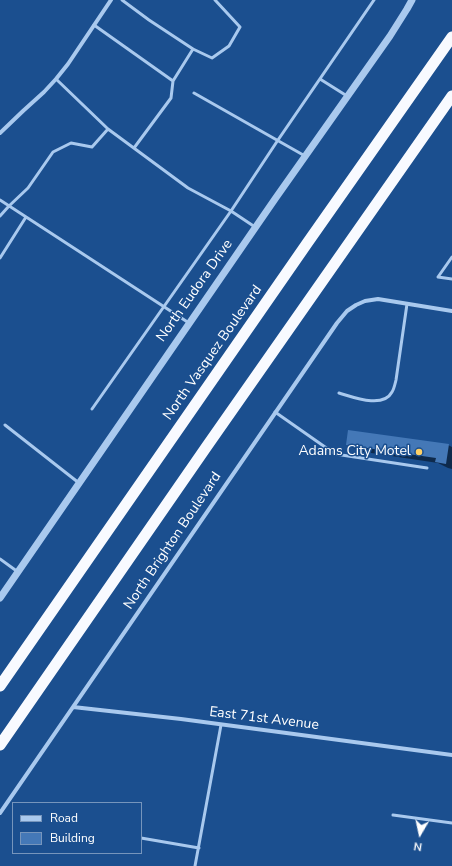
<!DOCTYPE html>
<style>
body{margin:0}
#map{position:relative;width:452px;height:866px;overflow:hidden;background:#1b4f8f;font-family:"Nunito Sans",sans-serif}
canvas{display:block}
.legend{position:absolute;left:12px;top:802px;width:130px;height:52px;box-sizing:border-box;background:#1b4f8f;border:1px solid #7695bc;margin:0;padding:5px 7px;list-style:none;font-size:12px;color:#fff}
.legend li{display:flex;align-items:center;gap:8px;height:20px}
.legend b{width:20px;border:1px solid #7695bc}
.north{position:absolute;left:400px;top:814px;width:40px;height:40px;-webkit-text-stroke:3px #1b4f8f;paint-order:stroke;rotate:189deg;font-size:11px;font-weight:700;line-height:16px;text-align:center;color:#fff}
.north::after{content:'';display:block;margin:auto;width:14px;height:18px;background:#fff;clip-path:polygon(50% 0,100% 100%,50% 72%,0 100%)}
</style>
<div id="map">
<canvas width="452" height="866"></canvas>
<ul class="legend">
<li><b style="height:5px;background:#a9c9ee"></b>Road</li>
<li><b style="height:11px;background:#4478b7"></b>Building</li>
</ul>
<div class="north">N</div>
</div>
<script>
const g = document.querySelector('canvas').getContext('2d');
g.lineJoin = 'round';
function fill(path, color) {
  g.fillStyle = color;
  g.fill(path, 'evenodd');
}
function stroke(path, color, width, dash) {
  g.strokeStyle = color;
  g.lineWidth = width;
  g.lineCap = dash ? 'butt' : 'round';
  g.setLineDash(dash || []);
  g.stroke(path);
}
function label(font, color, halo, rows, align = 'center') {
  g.font = font + ' "Nunito Sans",sans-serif';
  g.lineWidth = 3;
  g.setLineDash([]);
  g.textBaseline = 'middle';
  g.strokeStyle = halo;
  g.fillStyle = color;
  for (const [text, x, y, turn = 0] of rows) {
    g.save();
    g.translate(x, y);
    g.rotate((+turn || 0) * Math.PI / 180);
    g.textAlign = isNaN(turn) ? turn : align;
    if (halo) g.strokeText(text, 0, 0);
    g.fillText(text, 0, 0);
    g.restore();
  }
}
fill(new Path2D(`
 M347,444l101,1 4,2v22l-4,-1 -10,-5 -80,-12z`), '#0007');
fill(new Path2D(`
 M348,430l101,14 -3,20 -11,-2 1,-4 -90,-13z`), '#4478b7');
stroke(new Path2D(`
 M122,0l27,20 44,29 -20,32
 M94,25l79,56 -2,17 -37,50
 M193,49l19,9 17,-12 11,-19 -25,-27
 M320,79l27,17
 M194,93l111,63
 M108,129l80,59 43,23 24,16
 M0,200l189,123
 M0,216l9,-10 19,-18 25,-36 18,-9 21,4 16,-18 -52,-50
 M452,257l-14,20 14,2
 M0,258l26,-41
 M339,393c14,4 44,16 53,-1 2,-3 3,-8 4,-12l11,-76
 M92,409l139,-198 47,-71 96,-140
 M275,412l60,42 92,14
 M5,425l74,58
 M0,559l18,13
 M393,815l59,8
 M141,838l58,10
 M195,866l26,-141`), '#a9c9ee', 3);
stroke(new Path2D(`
 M0,133l23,-22 21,-19 12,-13 12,-15 43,-64
 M73,707l108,12 271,36
 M0,813c113,-163 224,-328 337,-490l10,-12 9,-6 9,-4 13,-2 74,12`), '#a9c9ee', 4);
stroke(new Path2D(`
 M0,598l275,-399 115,-163 17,-27 5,-9`), '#a9c9ee', 7);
stroke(new Path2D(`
 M0,686l308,-444 144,-205
 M0,745l207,-299 245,-350`), '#f8faff', 11);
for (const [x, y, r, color] of [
 [419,452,4,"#ffd166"]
]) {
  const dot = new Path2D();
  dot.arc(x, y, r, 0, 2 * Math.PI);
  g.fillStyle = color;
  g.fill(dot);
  stroke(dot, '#1b4f8f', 1.5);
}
label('14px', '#fff', '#1b4f8f', [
 ["North Eudora Drive",195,291,-55],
 ["North Vasquez Boulevard",213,353,-55],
 ["North Brighton Boulevard",173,541,-56],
 ["East 71st Avenue",264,719,7]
]);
label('14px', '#fff', '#1b4f8f', [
 ["Adams City Motel",411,452]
], 'right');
</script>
